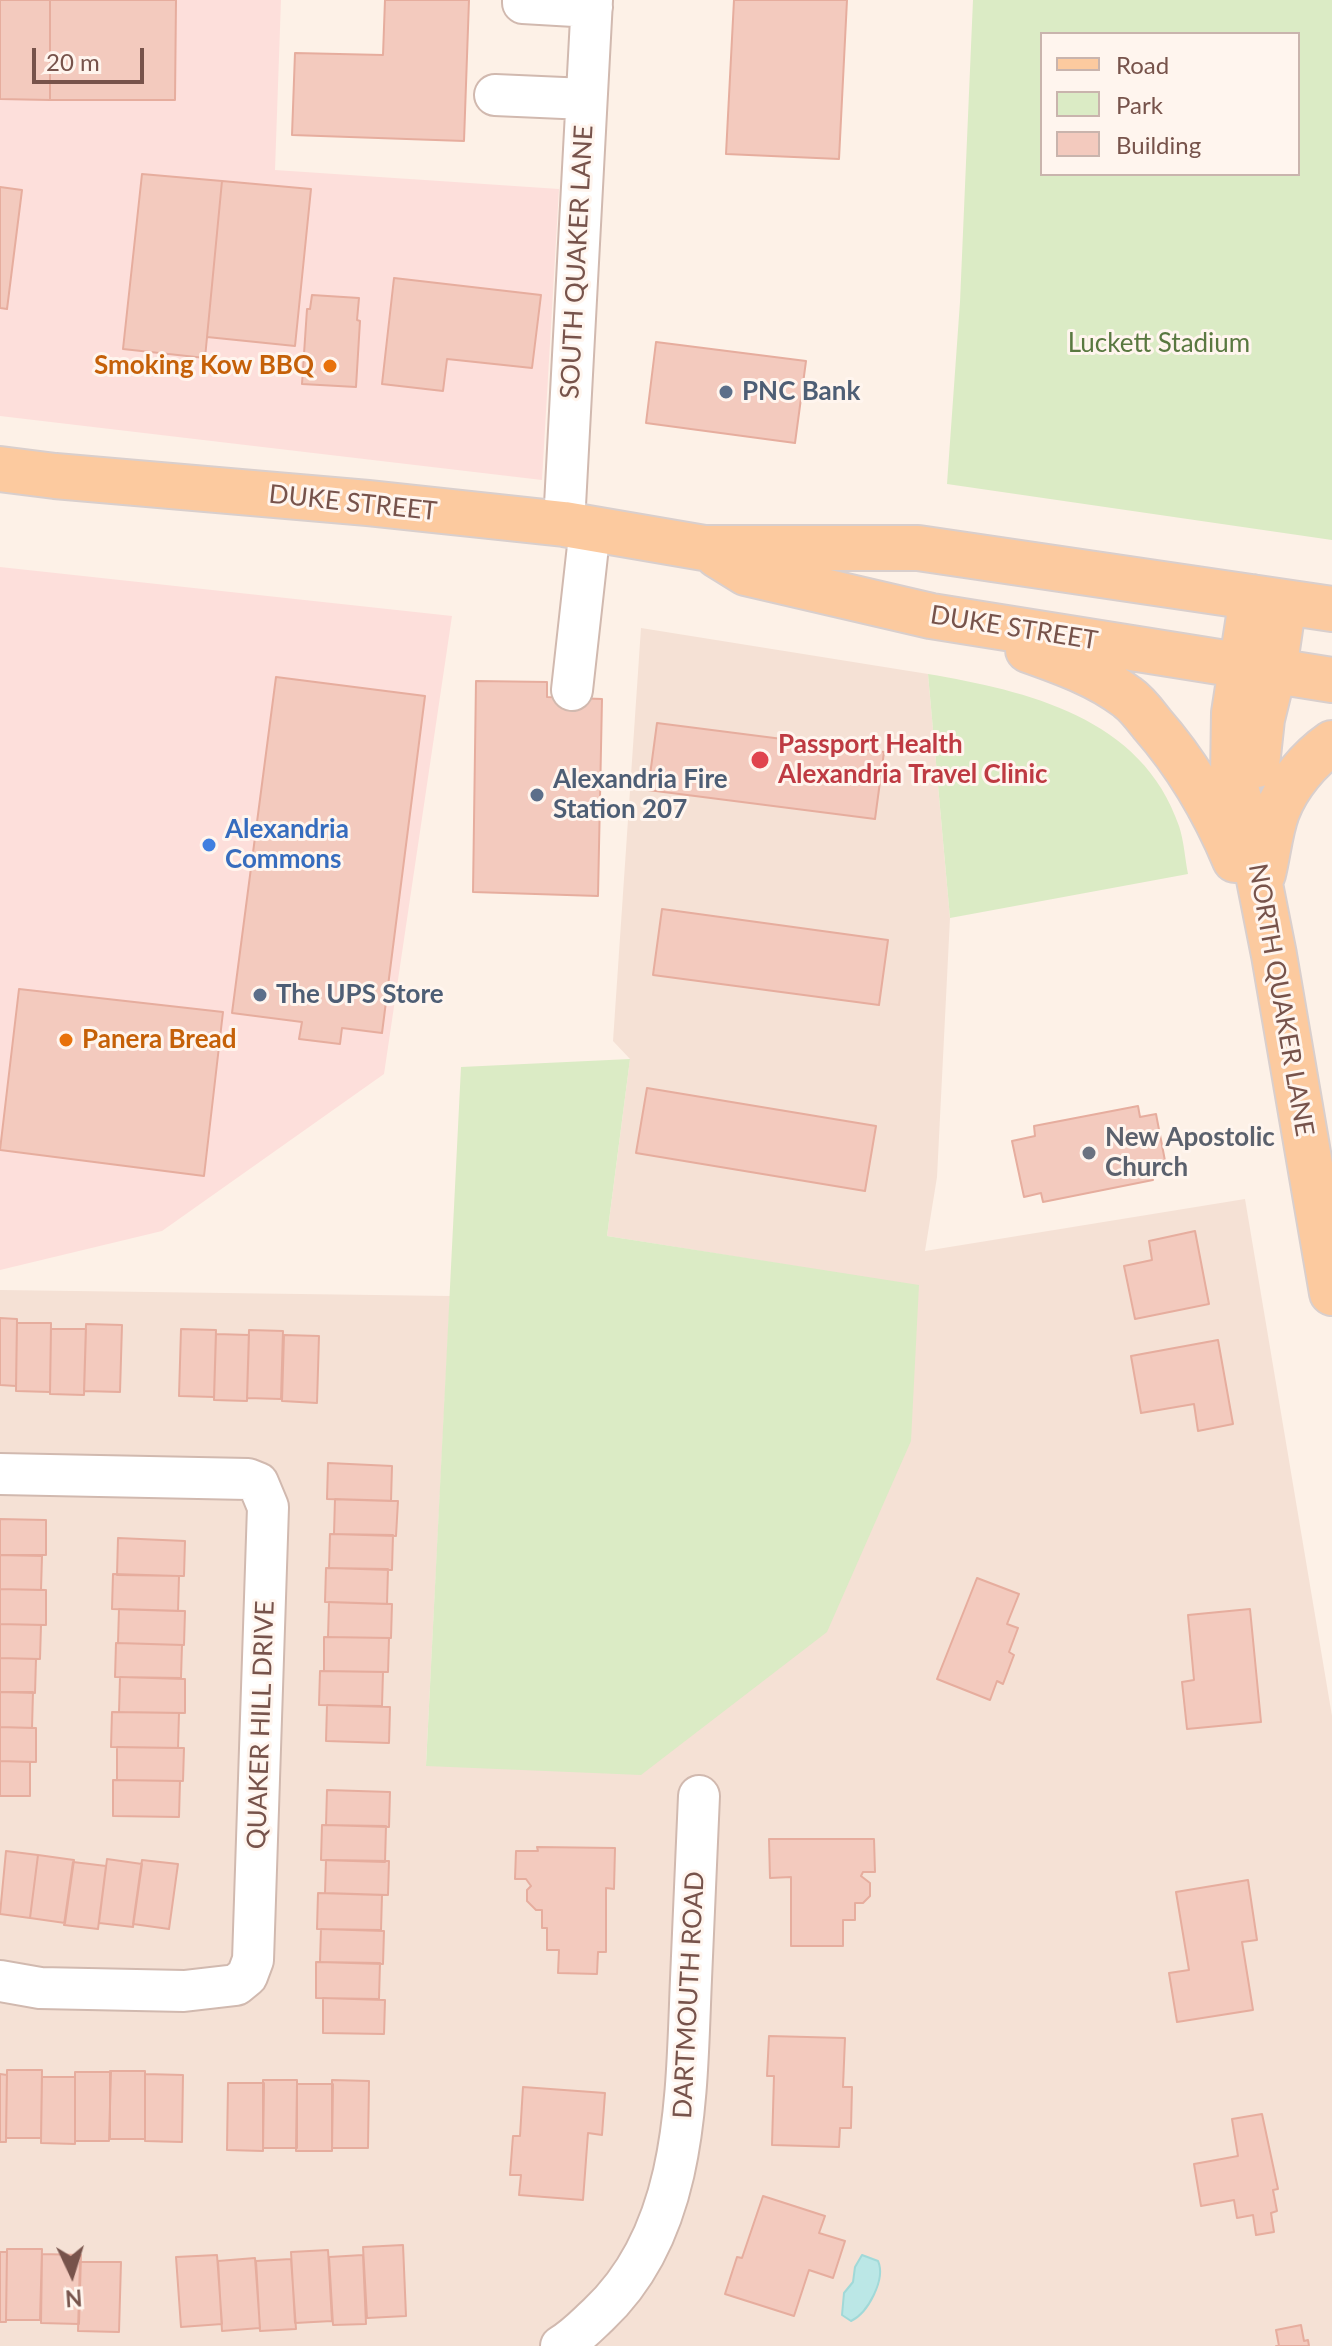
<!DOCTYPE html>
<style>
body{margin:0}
#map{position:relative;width:1332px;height:2346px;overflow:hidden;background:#fdf1e7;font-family:Lato,sans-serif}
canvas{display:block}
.legend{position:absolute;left:1040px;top:32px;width:260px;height:144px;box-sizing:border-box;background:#fff5ee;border:2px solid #c9b4ad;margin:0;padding:10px 14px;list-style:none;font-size:24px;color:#77534b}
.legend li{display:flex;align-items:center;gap:16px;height:40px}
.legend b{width:40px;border:2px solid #c9b4ad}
.north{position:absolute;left:32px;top:2234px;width:80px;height:80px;-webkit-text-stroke:6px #fff5ee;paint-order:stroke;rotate:176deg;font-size:22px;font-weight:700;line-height:32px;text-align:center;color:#77534b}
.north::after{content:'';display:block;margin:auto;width:28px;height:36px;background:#77534b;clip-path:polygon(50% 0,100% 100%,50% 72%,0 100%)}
.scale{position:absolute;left:32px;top:48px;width:112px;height:36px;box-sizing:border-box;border:4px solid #77534b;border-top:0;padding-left:10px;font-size:24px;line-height:28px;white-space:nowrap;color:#77534b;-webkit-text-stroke:6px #fff5ee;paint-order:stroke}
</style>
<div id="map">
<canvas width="1332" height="2346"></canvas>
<ul class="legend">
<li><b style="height:10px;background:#fcca9f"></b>Road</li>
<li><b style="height:22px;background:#dbebc5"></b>Park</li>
<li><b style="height:22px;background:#f3cabe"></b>Building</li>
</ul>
<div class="north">N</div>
<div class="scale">20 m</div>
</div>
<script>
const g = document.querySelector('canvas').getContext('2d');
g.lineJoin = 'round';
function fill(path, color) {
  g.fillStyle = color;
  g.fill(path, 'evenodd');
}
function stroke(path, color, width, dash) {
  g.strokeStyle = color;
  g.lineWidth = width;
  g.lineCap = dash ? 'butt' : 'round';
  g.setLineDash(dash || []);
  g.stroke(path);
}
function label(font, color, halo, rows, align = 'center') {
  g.font = font + ' Lato,sans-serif';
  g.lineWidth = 6;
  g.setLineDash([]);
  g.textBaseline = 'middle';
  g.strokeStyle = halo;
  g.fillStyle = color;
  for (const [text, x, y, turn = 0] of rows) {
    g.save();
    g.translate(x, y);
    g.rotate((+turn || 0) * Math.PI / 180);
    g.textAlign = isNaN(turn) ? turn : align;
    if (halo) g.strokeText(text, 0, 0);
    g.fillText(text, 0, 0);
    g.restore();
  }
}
fill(new Path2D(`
 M641,628l287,46 22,244 -13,259 -12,74 320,-52 87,517v630h-1332v-1056l450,6 -24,469 493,-479 -312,-50 23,-177 -17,-18z`), '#f5e1d5');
fill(new Path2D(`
 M0,0h281l-6,170 284,19 -17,291 -542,-64z
 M0,567l452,49 -68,458 -222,157 -162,39z`), '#fddfdb');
fill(new Path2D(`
 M973,0h359v540l-385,-56 13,-182zM1042,34h256v140h-256z
 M928,674c99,17 214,43 251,152 5,15 6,33 9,48l-238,44z
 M630,1059l-23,177 312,49 -8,156 -84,191 -186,143 -215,-9 35,-699z`), '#dbebc5');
const water = new Path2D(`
 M862,2255l16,6c8,18 -10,52 -27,60l-9,-6 2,-22 9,-11 2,-15z`);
fill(water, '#bbe7e6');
stroke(water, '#a1d9d8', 2);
const building = new Path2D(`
 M0,0h50v100l-50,-1z
 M50,0h126l-1,100h-125z
 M385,0h84l-5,141 -172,-6 3,-82 88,2z
 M734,0h113l-8,159 -113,-5z
 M142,174l80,7 -17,177 -82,-9z
 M222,181l89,8 -16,157 -88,-9z
 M0,187l22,3 -15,119 -7,-1z
 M394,278l147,17 -9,73 -85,-9 -4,32 -61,-7z
 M312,295l47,3 -2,22 3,1 -4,66 -54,-3 5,-75h3z
 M656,342l150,19 -11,82 -149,-20z
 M276,677l149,19 -43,337 -40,-5 -2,16 -41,-5 3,-17 -70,-9z
 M476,681l71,1v15l55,2 -4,197 -125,-4z
 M657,723l227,29 -9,67 -227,-29z
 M662,909l226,31 -9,65 -226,-30z
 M19,989l204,23 -19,164 -204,-26z
 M647,1088l229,38 -11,65 -229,-38z
 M1138,1106l2,11 16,-3 10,52 -16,3 3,11 -110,22 -2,-9 -17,4 -12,-56 23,-5 -1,-10z
 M1195,1231l14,73 -74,15 -11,-53 28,-6 -3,-19z
 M0,1318l17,1 -1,67 -16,-1z
 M17,1323h34l-1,69 -34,-1z
 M86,1324l36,1 -2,67 -36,-1z
 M51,1329h35l-2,66 -34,-1z
 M181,1329l35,1 -2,67 -35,-1z
 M249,1330l34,1 -2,68 -34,-1z
 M216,1334l33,1 -2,66 -33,-1z
 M284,1335l35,1 -2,67 -35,-2z
 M1218,1340l15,84 -35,7 -4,-27 -53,9 -10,-57z
 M328,1463l64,3 -1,35 -64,-2z
 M335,1499l63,2 -2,35 -62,-2z
 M0,1519l46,1v35h-46z
 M330,1534l63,1 -1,35 -63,-2z
 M118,1538l67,3 -1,35 -67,-1z
 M0,1555l42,1 -1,34 -41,-1z
 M326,1568l62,1 -1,35 -62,-2z
 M113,1574l66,2 -1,35 -66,-2z
 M977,1578l42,16 -12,30 11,4 -9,24 5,3 -11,29 -6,-3 -7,19 -53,-21z
 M0,1589l46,1v35l-46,-1z
 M329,1602l63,2 -1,34 -63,-1z
 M119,1609l66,2 -1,34 -66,-2z
 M1250,1609l11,113 -74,7 -5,-47 12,-2 -6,-65z
 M0,1624l41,1 -1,34 -40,-1z
 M324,1637l65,1 -1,34 -64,-1z
 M116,1643l66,2 -1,33 -66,-1z
 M0,1658l36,1 -1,34 -35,-1z
 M320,1671l63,1 -1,34 -63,-1z
 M120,1677l65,2v34l-66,-1z
 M0,1692h33l-1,36 -32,-1z
 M327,1705l63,2 -1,36 -63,-2z
 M112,1712l67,1 -1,35 -67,-1z
 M0,1727l36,1v34l-36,-1z
 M117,1747l67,1 -1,33 -66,-1z
 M0,1761l30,1v34h-30z
 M113,1780l67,1 -1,36 -66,-1z
 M327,1790l63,2 -1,35 -63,-2z
 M322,1825l64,1 -1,36 -64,-2z
 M769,1839h105l1,33h-12l-2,4 9,7v13l-7,7h-8v17h-12v26h-52v-69l-21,1z
 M537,1847l78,1 -1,41 -8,-1v64h-8l-1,22 -39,-1 1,-23h-12v-22h-5v-18h-6l-9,-9v-11l4,-4 -5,-7h-11l1,-28h22z
 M6,1851l32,4 -8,63 -30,-4z
 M38,1855l36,5 -9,63 -35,-5z
 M107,1859l35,5 -9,63 -34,-4z
 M142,1860l36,4 -9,65 -36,-5z
 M326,1860l63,1 -1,34 -63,-2z
 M73,1862l33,4 -8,63 -34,-4z
 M1248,1880l9,60 -15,2 11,68 -76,12 -8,-49 20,-3 -13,-78z
 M318,1893l64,2 -1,35 -64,-1z
 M321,1929l63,2 -1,33 -63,-2z
 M316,1962l64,1 -1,36 -63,-1z
 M323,1998l62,2 -1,34 -61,-1z
 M769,2036l76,2 -2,49h9l-1,41h-11l-1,19 -67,-2 2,-69h-7z
 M7,2070h35l-1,68h-35z
 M110,2071h35v68h-35z
 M75,2072h36l-2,69h-34z
 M0,2074l7,1 -1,67h-6z
 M145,2074l38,1 -1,67 -37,-1z
 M42,2077h33v67l-34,-1z
 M263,2080h34v68h-34z
 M332,2080l37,1 -1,67h-36z
 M228,2083h36l-1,68 -36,-1z
 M297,2084h36l-1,67h-36z
 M523,2087l82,6 -3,42 -14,-2 -5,67 -64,-5 2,-20h-11l3,-39h7z
 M1262,2114l16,75 -5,1 4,21 -6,2 3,19 -18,3 -3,-20 -16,3 -3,-18 -33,6 -7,-42 44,-8 -6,-37z
 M763,2196l62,20 -6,17 26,8 -12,37 -24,-8 -15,46 -69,-22 12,-37 5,1z
 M403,2245l3,71 -39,2 -4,-71z
 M7,2249h35l-2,71h-34z
 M328,2250l4,71 -37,2 -4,-71z
 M0,2252h7l-1,70h-6z
 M42,2254l39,1 -2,69 -38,-1z
 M217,2255l5,69 -41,3 -5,-70z
 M363,2255l3,69 -33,1 -4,-68z
 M255,2258l5,70 -38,3 -4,-70z
 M291,2259l5,70 -36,2 -4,-70z
 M80,2262h41l-2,70 -41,-1z
 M1301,2325l3,16 4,-1 1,6h-33h3l-3,-16z`);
fill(building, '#f3cabe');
stroke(building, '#e6ad9e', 2);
const minor = new Path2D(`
 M523,0v3l69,4
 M495,95l91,4
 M564,524l28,-524
 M572,690l18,-162
 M0,1474l248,5 10,4 10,24 -15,453 -6,16 -11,9 -52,6 -144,-3 -40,-7
 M561,2346c14,-8 25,-20 37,-31 91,-85 88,-221 93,-336 3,-61 5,-122 8,-183`);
const major = new Path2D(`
 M0,469l55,7 313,27 196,21 140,24h214l414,61
 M717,555l29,18 185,43 401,64
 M1252,597l-18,116 -1,64 20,72 21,106 58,338
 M1028,650c34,12 70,25 99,47 10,7 18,18 25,27 36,41 62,86 83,136
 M1257,765l5,-46 12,-49 10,-68
 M1263,874c5,-20 7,-43 14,-62 10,-27 32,-53 55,-69`);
stroke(minor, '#d1b9af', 44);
stroke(major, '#d9cfcd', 48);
stroke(minor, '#fff', 40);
stroke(major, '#fcca9f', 44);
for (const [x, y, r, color] of [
 [330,366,8,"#e8710a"],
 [726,392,8,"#5c6f8a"],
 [760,760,10,"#e0444e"],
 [537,795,8,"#5c6f8a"],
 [209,845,8,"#3f7fe0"],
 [260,995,8,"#5c6f8a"],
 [66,1040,8,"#e8710a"],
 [1089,1153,8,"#6b7280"]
]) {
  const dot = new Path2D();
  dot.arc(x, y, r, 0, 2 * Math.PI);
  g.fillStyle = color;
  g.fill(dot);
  stroke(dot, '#fff5ee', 3);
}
label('26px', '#77534b', '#fff5ee', [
 ["SOUTH QUAKER LANE",577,262,-87],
 ["DUKE STREET",353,503,6],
 ["DUKE STREET",1014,628,9],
 ["NORTH QUAKER LANE",1281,1000,80],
 ["QUAKER HILL DRIVE",261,1725,-88],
 ["DARTMOUTH ROAD",689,1995,-87]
]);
label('26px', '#597840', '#fff5ee', [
 ["Luckett Stadium",1159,344]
]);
label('bold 26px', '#c56008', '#fff5ee', [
 ["Smoking Kow BBQ",314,366],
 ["Panera Bread",82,1040,"left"]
], 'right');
label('bold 26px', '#4e5e75', '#fff5ee', [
 ["PNC Bank",742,392],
 ["Alexandria Fire",553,780],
 ["Station 207",553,810],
 ["The UPS Store",276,995]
], 'left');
label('bold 26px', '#be3a42', '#fff5ee', [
 ["Passport Health",778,745],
 ["Alexandria Travel Clinic",778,775]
], 'left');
label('bold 26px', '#366cbe', '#fff5ee', [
 ["Alexandria",225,830],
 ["Commons",225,860]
], 'left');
label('bold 26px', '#5b616d', '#fff5ee', [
 ["New Apostolic",1105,1138],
 ["Church",1105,1168]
], 'left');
</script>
